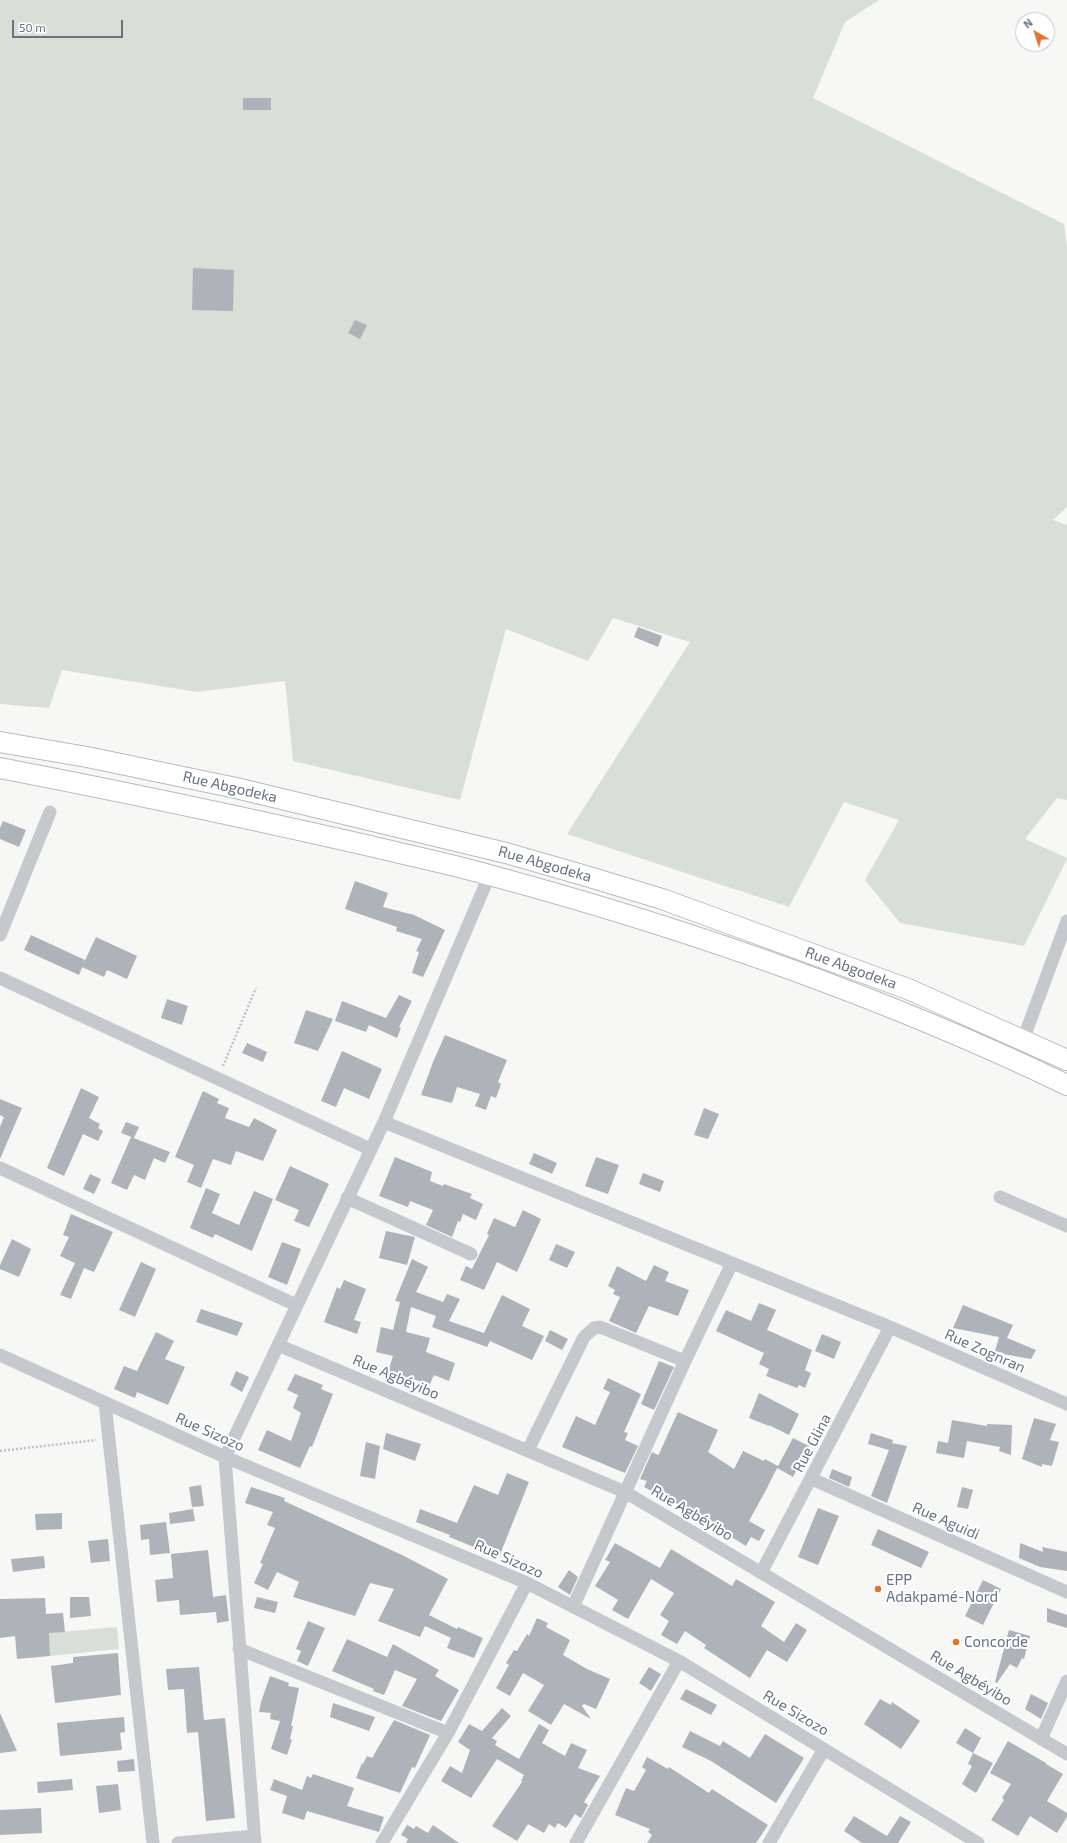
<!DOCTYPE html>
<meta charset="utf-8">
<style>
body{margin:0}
#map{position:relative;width:1067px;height:1843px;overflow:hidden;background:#f7f8f5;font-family:"Exo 2",sans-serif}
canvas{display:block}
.north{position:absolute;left:1015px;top:12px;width:40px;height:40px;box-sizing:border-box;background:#fff;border:1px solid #c2c7ce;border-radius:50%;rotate:321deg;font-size:11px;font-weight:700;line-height:16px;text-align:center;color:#677385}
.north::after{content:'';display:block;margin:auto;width:14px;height:18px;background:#e1722c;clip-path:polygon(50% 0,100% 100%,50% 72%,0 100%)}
.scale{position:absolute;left:12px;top:20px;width:111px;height:18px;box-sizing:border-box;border:2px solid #677385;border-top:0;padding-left:5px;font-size:12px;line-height:14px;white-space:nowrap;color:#677385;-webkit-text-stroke:3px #fff;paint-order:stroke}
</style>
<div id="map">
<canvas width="1067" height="1843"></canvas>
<div class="north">N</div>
<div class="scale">50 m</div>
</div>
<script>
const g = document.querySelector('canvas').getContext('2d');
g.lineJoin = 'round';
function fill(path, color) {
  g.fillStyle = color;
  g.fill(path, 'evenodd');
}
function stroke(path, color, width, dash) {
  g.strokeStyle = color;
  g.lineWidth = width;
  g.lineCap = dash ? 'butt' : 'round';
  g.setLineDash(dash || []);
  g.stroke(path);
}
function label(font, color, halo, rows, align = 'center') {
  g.font = font + ' "Exo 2",sans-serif';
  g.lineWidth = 4;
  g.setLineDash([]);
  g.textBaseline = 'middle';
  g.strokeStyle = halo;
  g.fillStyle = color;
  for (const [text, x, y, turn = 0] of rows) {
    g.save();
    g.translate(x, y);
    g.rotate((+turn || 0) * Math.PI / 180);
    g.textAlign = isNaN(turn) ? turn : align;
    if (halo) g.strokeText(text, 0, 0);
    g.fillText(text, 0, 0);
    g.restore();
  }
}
fill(new Path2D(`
 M0,0h879l-34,22 -32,76 251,126 3,24v259l-14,13 14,5v275l-10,-2 -32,41 42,19v1l-43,87 -124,-23 -35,-43 34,-60 -55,-18 -55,105 -222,-73 123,-192 -77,-24 -25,43 -82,-32 -46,171 -167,-39 -8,-80 -88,11 -135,-22 -13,38 -49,-4z
 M117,1627l2,22 -69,7 -2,-23z`), '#d8dfd6');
fill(new Path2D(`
 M243,98h28v12h-28z
 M193,268l41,2 -1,41 -41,-1z
 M355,320l12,5 -7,14 -12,-6z
 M638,627l24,9 -4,11 -24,-10z
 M3,821l23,9 -7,17 -19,-8v-11z
 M355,881l33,12 -5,14 31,8 31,15 -22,47 -11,-4 7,-21 -3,-1 6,-12 -26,-8 1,-4 -52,-18z
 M31,935l54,25 -6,15 -55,-25z
 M96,937l41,19 -10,23 -20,-9 -3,7 -22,-10z
 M399,995l13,6 -13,26 2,1 -4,10 -28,-13 -3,7 -31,-11 7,-20 44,17z
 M167,999l21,7 -6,19 -21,-7z
 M306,1010l27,9 -15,32 -24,-8z
 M445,1035l62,25 -9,22 3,2 -5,14 -5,-2 -5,14 -11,-4 5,-12 -23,-7 -5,16 -31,-8 12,-33z
 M247,1043l20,9 -4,10 -21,-9z
 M342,1051l40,18 -13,30 -25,-11 -8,19 -15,-6z
 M81,1088l18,9 -10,21 11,6 -2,4 5,3 -5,10 -15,-7 -19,42 -17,-8z
 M203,1091l16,8 -2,4 12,5 -4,10 24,9 5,-9 23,12 -14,31 -27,-10 -5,14 -18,-6 -12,29 -14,-6 7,-17 -19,-8z
 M0,1099l22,9 -22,51v-32l4,-10 -4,-2z
 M704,1108l15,6 -11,25 -14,-4z
 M126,1122l13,5 -5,11 -13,-5z
 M131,1137l39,15 -5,11 -11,-5 -9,22 -11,-5 -7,15 -16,-7z
 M534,1153l23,10 -5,11 -23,-10z
 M395,1157l37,15 -2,9 13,5 1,-2 28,10 -2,4 13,6 -7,16 -13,-6 -3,8 -2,-1 -6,16 -26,-12 7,-15 -23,-9 -2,6 -29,-11z
 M596,1157l23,8 -11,29 -23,-8z
 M290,1166l39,18 -20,43 -15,-6 5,-11 -24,-10z
 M643,1173l21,8 -4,11 -21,-8z
 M90,1174l11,5 -7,15 -11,-5z
 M206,1188l14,6 -8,19 27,12 15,-34 19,8 -21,52 -37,-17 -2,4 -23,-10z
 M523,1210l18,9 -24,53 -20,-10 -13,28 -24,-10 6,-14 6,3 17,-34 -2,-1 7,-16 21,9z
 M71,1214l42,18 -19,40 -10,-4 -13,31 -11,-4 15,-32 -15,-7 9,-19 -6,-2z
 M386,1231l29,6 -8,28 -28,-7z
 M12,1239l19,10 -12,28 -19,-8v-4z
 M282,1242l19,7 -14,36 -19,-8z
 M556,1244l19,8 -8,16 -18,-8z
 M412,1259l16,8 -12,25 27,10 4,-8 13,5 -11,22 35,12 18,-38 28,14 -8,17 22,10 -12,24 -42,-19 -3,6 -55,-20 4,-11 -25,-9 -5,25 24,6 -4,14 29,11 -6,18 -15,-6 -4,9 -42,-12 5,-16 -17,-4 5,-25 12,3 7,-28 -5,-1z
 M141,1262l15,7 -21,48 -16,-7z
 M654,1265l15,7 -4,9 24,9 -11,26 -29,-10 -13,27 -27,-12 11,-24 -7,-3 2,-4 -7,-4 9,-20 29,15z
 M344,1280l22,9 -12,31 7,2 -4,12 -33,-12 13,-35 3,2z
 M759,1303l17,7 -9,20 45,20 -7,20 6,3 -6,15 -6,-3 -2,3 -31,-12 3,-7 -10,-5 5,-11 -48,-22 10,-21 25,11z
 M963,1305l50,20 -6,13 29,12 -5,9 -28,-5 1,-1 -9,-2 4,-14 -46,-9z
 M201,1309l42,14 -6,13 -41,-14z
 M550,1330l18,9 -6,11 -17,-9z
 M156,1332l18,9 -9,18 20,8 -17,38 -31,-13 -2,6 -21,-9 10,-23 13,5z
 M822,1334l19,8 -7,17 -19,-8z
 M659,1361l15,6 -20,43 -13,-6z
 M236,1371l13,6 -7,15 -12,-7z
 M295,1374l28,11 -2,4 12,5 -21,53 -2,-1 -10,22 -42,-18 9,-20 24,11 10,-28 -8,-5 5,-13 -11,-5z
 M608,1378l33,16 -17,38 4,1 -3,7 13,6 -13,27 -63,-26 14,-31 19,9 15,-33 -7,-3z
 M759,1393l40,21 -10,21 -20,-10v1l-20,-8z
 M678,1412l40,18 -10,22 26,17 9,-18 21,10 1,-2 13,7 15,-28 16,8 -16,31 -16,-9 -11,22 -17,31 16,9 -6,11 -8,-4 -5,9 -36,-22 2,-3 -34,-14 1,-2 -35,-18 3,-6 -7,-2 12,-27 6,3 1,-1z
 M1034,1418l22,6 -6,16 9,2 -7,24 -10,-2v3l-20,-8z
 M952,1420l35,6v-2l25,1 -1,30 -12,-4 1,-4 -33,-6 -3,17 -28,-5 2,-12 10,2z
 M386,1433l35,11 -6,17 -32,-12z
 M871,1433l22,7 -1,3 15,3 -20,57 -16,-7 18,-46 -21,-6z
 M366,1442l14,4 -5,33 -15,-3z
 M832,1469l20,8 -3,10 -20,-9z
 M507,1473l22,9 -30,75 -25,-8v-2l-25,-10 1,-2 -34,-13 4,-13 37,14 17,-38 24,10z
 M201,1485l3,21 -12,1 -3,-20z
 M251,1487l34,11 -1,3 118,54 46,24 -19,36 28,14 1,-2 25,11 -9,20 -27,-10 4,-10 -26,-12 -5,11 -42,-16 16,-32 -24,-6 -15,33 -62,-19 6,-15 -22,-10 -9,18 -14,-7 9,-19 -3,-1 15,-35 -8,-3 6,-13 -28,-9z
 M962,1487l11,3 -5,19 -11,-2z
 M818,1508l21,8 -21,49 -20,-8z
 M193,1509l2,12 -25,3 -1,-11z
 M62,1513v16l-26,1 -1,-16z
 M166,1522l4,31 -20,2 -1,-16 -8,1 -1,-15z
 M878,1529l51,23 -8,16 -50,-23z
 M108,1539l2,22 -19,2 -3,-22z
 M615,1543l45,25 11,-19 61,37 4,-7 39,23 -14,24 23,16 12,-19 11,7 -20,32 -20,-12 -17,28 -46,-30 2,-3 -21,-14 -8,13 -16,-9 8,-14 -9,-6 14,-22 -23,-14 -23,40 -16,-9 6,-10 -23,-14 15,-24 -5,-2z
 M1020,1543l23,9 -1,-5 25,5v19l-27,-4 -21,-9z
 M208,1550l5,47 13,-2 3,26 -12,2 -1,-11 -36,3 -1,-15 -22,2 -2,-22 18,-2 -2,-24z
 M44,1556l1,12 -32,4 -2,-13z
 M569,1570l9,7 -8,18 -12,-8z
 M983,1580l18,9 -18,36 -18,-9z
 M70,1597h19l2,19 -21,2z
 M257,1597l21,5 -3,11 -21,-5z
 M45,1598l1,16 17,-1 2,19 -16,1 1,23 -33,3 -2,-23 -15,2v-39z
 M1047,1608l20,7v13l-20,-6z
 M537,1618l11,5 -2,4 24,13 -7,15 24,14 23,10 -14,30 -12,-5 -2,2 9,13 -27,-15 -13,21 -23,-14 16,-26 -21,-12 -13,23 -14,-8 13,-23 -3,-2 8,-13 3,1 10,-17 2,2z
 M308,1621l17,7 -17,38 -11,-5 4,-10 -5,-2z
 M1009,1630l21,6 -6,23 -2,-1 -5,10 -7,-4 -13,19 -2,-1z
 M347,1639l40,18 6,-13 46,26 -4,6 24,14 -18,31 -39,-15 15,-27 -22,-9 -11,25 -11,-4 1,-2 -42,-18z
 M118,1653l3,42 -66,8 -4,-37 22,-3v-6z
 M199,1667l5,53 21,-2 10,100 -29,3 -8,-89 -11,1 -3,-44 -16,1 -2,-21z
 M649,1667l12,7 -10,17 -12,-8z
 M270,1676l19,7 -1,3 11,2 -8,38h2l-3,13 2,1 -5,15 -16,-6 9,-28 -10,-2 1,-6 -12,-1 2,-10z
 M686,1689l31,16 -6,10 -31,-16z
 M1031,1694l17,9 -7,16 -16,-10z
 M880,1699l11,6 1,-3 28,19 -19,28 -37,-25z
 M333,1703l42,14 -6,14 -39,-14z
 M502,1708l9,8 -19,22 5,3 -2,4 24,14 20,-35 10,6 -7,13 23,13 6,-13 16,7 -9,18 22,8 -16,26 4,3 -7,13 -6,-4 -9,14 -8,-5 -3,5 -6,-4 -5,9 -16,-9 -11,17 -25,-15 30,-44 -1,-1 3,-6 -27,-16 -26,39 -30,-17 9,-15 12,7 8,-23 -12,-8 11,-18 13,7z
 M0,1713l17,38 -17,2z
 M124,1717l1,15 -5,1 2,17 -62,6 -3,-33z
 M394,1720l36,15 -15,33 -3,-1 -12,26 -44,-15 6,-15 1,1 4,-8 5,2z
 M965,1728l16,10 -8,15 -17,-10z
 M690,1731l30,15 3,-5 27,17 15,-24 39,24 -28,45 -65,-42 -29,-14z
 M1008,1741l38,22v1l17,10 -16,27 20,12v4l-10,16 -27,-17 -12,20 -27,-16 13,-20 -2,-2 9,-14 -21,-11z
 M973,1753l20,10 -17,30 -14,-9 10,-18 -4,-2z
 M647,1757l21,12 1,-2 40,26 3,-4 56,36 -12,18h-109l5,-8 -4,-3 2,-3 -35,-14 11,-27 8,3 12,-21 -4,-3z
 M134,1759l1,12 -17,1 -1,-11z
 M313,1774l41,14 -7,18 37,11 -5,15 -72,-21 -3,9 -22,-7 5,-17 -17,-6 4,-11 28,11 5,-14 4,2z
 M72,1779l1,11 -35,3 -1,-11z
 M118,1784l3,26 -22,3 -3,-27z
 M41,1808l1,25 -42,2v-25z
 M854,1816l33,20 13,-20 11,6 -13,21h-36l-18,-12z
 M407,1825l7,4 2,-3 12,7 5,-8 26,18h-53l2,-4 -7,-4z`), '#aeb3ba');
const primary = new Path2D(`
 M0,742l87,15 149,31 270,65 80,23 76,23 246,90 159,71
 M0,768c120,23 238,48 357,75 45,11 91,20 136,33 196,53 391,121 574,209`);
stroke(primary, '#b8bbc0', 22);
stroke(new Path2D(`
 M223,1066l33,-78
 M0,1451l96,-11`), '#bfc0c3', 2.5, [2, 2]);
stroke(new Path2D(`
 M0,935l50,-123
 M0,978l370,171
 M1023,1040l44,-119
 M384,1122l506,205 177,77
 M0,1168l296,137
 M1000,1197l67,29
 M347,1198l124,56
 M278,1345l347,147 442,262
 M0,1355l225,102 302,126 152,78 299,182
 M105,1403l48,440
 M528,1450l56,-113 10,-9 6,-1 85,34
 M812,1479l255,113
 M761,1573l129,-246
 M573,1607l112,-246 47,-98
 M239,1649l209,84
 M1041,1739l26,-58
 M178,1843l76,-7
 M255,1843l-30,-386 159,-335 106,-248
 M382,1843l66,-110 79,-150
 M576,1843l103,-182
 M769,1843l55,-94`), '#c5c8cc', 13);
stroke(primary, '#fff', 20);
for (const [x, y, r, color] of [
 [878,1589,4,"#e1722c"],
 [956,1642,4,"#e1722c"]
]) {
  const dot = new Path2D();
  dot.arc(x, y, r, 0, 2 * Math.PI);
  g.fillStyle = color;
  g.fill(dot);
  stroke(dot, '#fff', 1.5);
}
label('15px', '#677385', '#fff', [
 ["Rue Abgodeka",230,787,13],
 ["Rue Abgodeka",545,864,16],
 ["Rue Abgodeka",851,968,20],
 ["Rue Zognran",985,1351,24],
 ["Rue Agbéyibo",396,1377,23],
 ["Rue Sizozo",210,1432,24],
 ["Rue Glina",812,1443,-62],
 ["Rue Agbéyibo",692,1513,31],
 ["Rue Aguidi",946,1521,24],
 ["Rue Sizozo",509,1559,24],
 ["Rue Agbéyibo",971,1678,31],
 ["Rue Sizozo",796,1713,31]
]);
label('15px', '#677385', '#fff', [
 ["EPP",886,1580],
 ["Adakpamé-Nord",886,1597],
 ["Concorde",964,1642]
], 'left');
</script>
